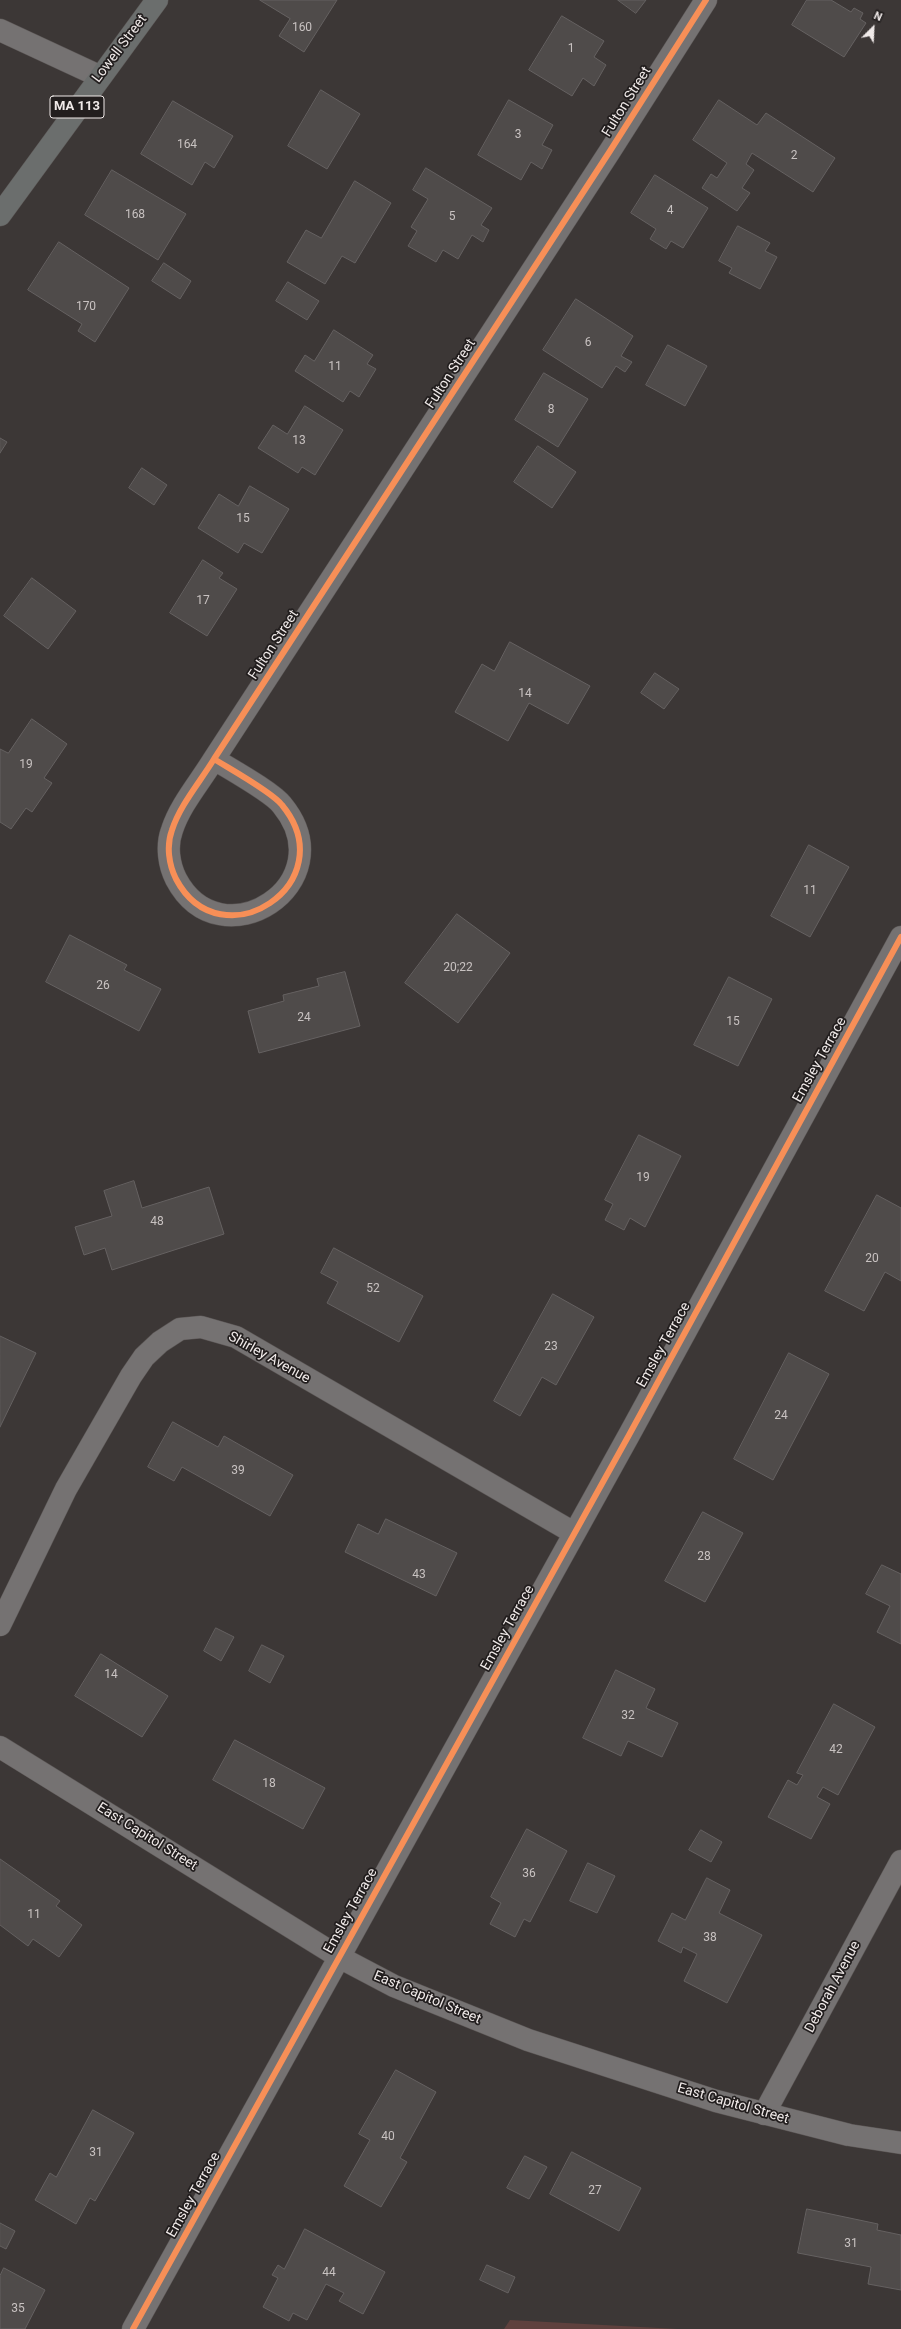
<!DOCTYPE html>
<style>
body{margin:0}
#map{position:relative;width:901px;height:2329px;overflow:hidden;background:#3c3736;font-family:Roboto,sans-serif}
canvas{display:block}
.north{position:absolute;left:853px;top:8px;width:40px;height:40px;-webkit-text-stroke:3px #221e1e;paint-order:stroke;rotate:24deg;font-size:11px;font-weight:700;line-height:16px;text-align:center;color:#f0eae9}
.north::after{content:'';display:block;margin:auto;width:14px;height:18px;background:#f0eae9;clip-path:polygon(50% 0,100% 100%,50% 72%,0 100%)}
</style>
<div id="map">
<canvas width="901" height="2329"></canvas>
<div class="north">N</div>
</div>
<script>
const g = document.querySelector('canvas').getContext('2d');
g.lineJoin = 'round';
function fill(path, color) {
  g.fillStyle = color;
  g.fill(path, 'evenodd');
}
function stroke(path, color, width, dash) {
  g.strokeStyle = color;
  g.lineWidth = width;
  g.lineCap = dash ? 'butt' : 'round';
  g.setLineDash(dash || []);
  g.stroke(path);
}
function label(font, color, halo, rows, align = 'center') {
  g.font = font + ' Roboto,sans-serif';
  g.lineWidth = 3.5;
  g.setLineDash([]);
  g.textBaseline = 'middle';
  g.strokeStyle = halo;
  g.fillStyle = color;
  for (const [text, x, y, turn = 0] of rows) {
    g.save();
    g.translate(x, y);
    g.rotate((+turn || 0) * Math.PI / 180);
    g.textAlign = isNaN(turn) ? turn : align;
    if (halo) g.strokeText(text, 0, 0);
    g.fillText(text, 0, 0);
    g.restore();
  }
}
fill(new Path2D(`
 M510,2320l168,9h-174z`), '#5f413e');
const building = new Path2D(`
 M260,0h77l-33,52 -25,-16 11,-17z
 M618,0h28l-10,13z
 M807,0h24l20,12 3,-4 9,5 -3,6 6,4 -22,34 -52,-32z
 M562,16l42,25 -10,16 12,8 -12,21 -11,-8 -11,18 -43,-26z
 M321,90l39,24 -33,55 -39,-23z
 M509,100l44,25 -11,20 10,5 -10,19 -11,-7 -10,18 -43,-25z
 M719,100l38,25 9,-12 69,45 -22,34 -61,-39 -6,11 8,6 -12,18 8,5 -13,18 -35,-23 9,-14 6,4 10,-15 -34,-23z
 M173,101l60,35 -19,32 -9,-6 -13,23 -51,-31z
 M426,168l66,40 -11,17 8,5 -6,12 -11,-7 -14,24 -15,-9 -7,12 -28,-16 9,-15 -6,-4 17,-28 -15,-9z
 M112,170l74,44 -28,46 -73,-45z
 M655,175l53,33 -25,40 -12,-7 -5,8 -16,-10 6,-10 -25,-16z
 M355,181l36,22 -36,60 -13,-7 -17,28 -38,-22 19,-32 15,8z
 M738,226l32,17 -5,8 12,6 -17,32 -31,-16 3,-5 -13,-7z
 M59,242l70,46 -34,54 -17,-11 4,-7 -54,-34z
 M164,263l27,18 -11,18 -28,-18z
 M288,282l31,19 -12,19 -31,-19z
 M576,299l57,37 -12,20 11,6 -7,10 -9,-6 -14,22 -59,-38z
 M334,330l39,25 -6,9 9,5 -17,28 -9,-6 -7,11 -48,-31 10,-16 9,6z
 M668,345l39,21 -22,40 -39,-21z
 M544,373l44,26 -30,48 -43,-27z
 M305,406l38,24 -28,45 -13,-8 -4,6 -40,-25 15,-23 14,9z
 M0,438l7,4 -7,11z
 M538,446l38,26 -24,36 -38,-26z
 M142,468l25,17 -13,20 -25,-17z
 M250,486l39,23 -27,44 -18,-10 -6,10 -40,-25 21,-34 19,12z
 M203,560l20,13 -4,5 18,11 -30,47 -37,-23z
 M32,578l44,33 -28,38 -44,-33z
 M510,642l80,44 -22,38 -39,-21 -21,38 -53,-29 27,-48 12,7z
 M655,673l24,16 -15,20 -23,-16z
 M32,719l35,25 -23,34 8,5 -20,29 -6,-4 -15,21 -11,-7v-73l8,4z
 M809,845l40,22 -39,70 -39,-21z
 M457,914l53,39 -52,70 -53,-40z
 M70,935l57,30 -3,5 37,19 -22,42 -93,-49z
 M345,972l15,54 -101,27 -11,-42 36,-10 -1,-6 36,-9 -2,-7z
 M729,977l43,22 -34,67 -44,-21z
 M639,1135l42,21 -36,71 -15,-9 -6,12 -19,-10 8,-16 -8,-4z
 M134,1181l8,27 67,-21 15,47 -112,36 -7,-22 -21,7 -9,-28 37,-11 -8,-25z
 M877,1195l24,13v73l-16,-9 -21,39 -39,-20z
 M334,1248l89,48 -24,46 -72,-39 11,-21 -17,-9z
 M553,1294l41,23 -38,68 -14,-8 -22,39 -26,-15z
 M0,1336l36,17 -36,74z
 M789,1353l40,21 -56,106 -39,-21z
 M173,1422l45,25 6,-11 69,39 -23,41 -88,-49 -8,14 -26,-14z
 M703,1512l40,21 -38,69 -40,-21z
 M386,1519l71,34 -21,43 -91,-44 13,-28 20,10z
 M882,1565l19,9v70l-24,-12 13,-26 -24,-12z
 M216,1628l18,9 -13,24 -17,-10z
 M262,1645l22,11 -14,27 -21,-12z
 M101,1654l67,42 -26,41 -67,-41z
 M616,1670l39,19 -9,19 32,15 -16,34 -34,-16 -7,15 -38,-18z
 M834,1704l41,23 -37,68 -15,-8 -6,10 13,7 -19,35 -43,-22 20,-37 9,5 6,-10 -6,-2z
 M235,1740l90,48 -22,41 -90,-49z
 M527,1829l40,22 -37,71 -6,-3 -9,18 -25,-13 11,-21 -10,-6z
 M701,1830l21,12 -11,20 -22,-12z
 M0,1859l60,42 -4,5 26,19 -23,32 -26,-18 -5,7 -28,-21z
 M588,1863l27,13 -18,37 -27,-12z
 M707,1878l23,12 -11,23 43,22 -35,68 -43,-22 13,-27 -14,-7 -2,6 -23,-12 14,-28 13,7z
 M396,2070l40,22 -36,66 7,4 -26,45 -37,-21 26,-46 -11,-6z
 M93,2110l41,23 -39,68 -5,-3 -14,26 -41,-24 15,-27 6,4z
 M572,2152l69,36 -22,43 -69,-37z
 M525,2156l22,11 -18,32 -22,-11z
 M807,2209l71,15 -1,6 24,5v55l-33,-6 3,-17 -73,-14z
 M0,2223l15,8 -9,18 -6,-3z
 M305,2229l80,43 -22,42 -24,-13 5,-8 -18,-9 -19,36 -14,-7 -4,8 -26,-14 15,-29 -6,-3 6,-10 6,4z
 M487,2265l28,12 -7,16 -28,-13z
 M4,2268l41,22 -20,39h-25v-53z`);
fill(building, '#4f4b4a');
stroke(building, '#656161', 1);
const minor = new Path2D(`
 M0,30l99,46
 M214,759c16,10 58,33 68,46 64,78 -61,159 -106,74 -7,-14 -10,-33 -4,-49 8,-25 28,-48 42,-71l396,-608 96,-151
 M0,1625l66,-136 65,-113 13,-19 16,-15 20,-13 21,-2 35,10 338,196
 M0,1747l339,210 55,29 134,54 188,61 133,34 52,8
 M764,2114l137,-253
 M133,2329l496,-894 272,-498`);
const major = new Path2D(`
 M0,215l157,-215`);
stroke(minor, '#595453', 23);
stroke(major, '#595453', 23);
stroke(minor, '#757272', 22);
stroke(major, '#6b6e6d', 22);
stroke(new Path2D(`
 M214,759c16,10 58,33 68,46 64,78 -61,159 -106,74 -7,-14 -10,-33 -4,-49 8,-25 28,-48 42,-71l396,-608 96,-151
 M133,2329l496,-894 272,-498`), '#f78f57', 6);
label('12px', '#c8c2c1', null, [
 ["160",302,28],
 ["1",571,49],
 ["3",518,135],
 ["164",187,145],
 ["2",794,156],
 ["4",670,211],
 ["168",135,215],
 ["5",452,217],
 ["170",86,307],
 ["6",588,343],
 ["11",335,367],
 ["8",551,410],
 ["13",299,441],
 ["15",243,519],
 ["17",203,601],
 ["14",525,694],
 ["19",26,765],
 ["11",810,891],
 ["20;22",458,968],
 ["26",103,986],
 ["24",304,1018],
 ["15",733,1022],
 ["19",643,1178],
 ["48",157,1222],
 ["20",872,1259],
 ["52",373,1289],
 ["23",551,1347],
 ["24",781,1416],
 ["39",238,1471],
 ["28",704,1557],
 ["43",419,1575],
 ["14",111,1675],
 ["32",628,1716],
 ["42",836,1750],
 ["18",269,1784],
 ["36",529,1874],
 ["11",34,1915],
 ["38",710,1938],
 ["40",388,2137],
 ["31",96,2153],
 ["27",595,2191],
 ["31",851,2244],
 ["44",329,2273],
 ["35",18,2309]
]);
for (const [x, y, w] of [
 [77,107,54]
]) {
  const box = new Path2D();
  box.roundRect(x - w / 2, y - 11, w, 22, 3);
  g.fillStyle = '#221e1e';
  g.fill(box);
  stroke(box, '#f0eae9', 1);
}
label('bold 13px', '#f0eae9', null, [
 ["MA 113",77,107]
]);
label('14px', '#f0eae9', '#221e1e', [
 ["Lowell Street",120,49,-53],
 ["Fulton Street",627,102,-58],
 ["Fulton Street",451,374,-57],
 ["Fulton Street",274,645,-57],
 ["Emsley Terrace",820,1060,-61],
 ["Emsley Terrace",664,1345,-61],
 ["Shirley Avenue",269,1358,29],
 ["Emsley Terrace",508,1628,-61],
 ["East Capitol Street",147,1837,32],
 ["Emsley Terrace",351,1911,-61],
 ["Deborah Avenue",833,1987,-62],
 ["East Capitol Street",427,1998,23],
 ["East Capitol Street",733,2104,16],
 ["Emsley Terrace",194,2195,-61]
]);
</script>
